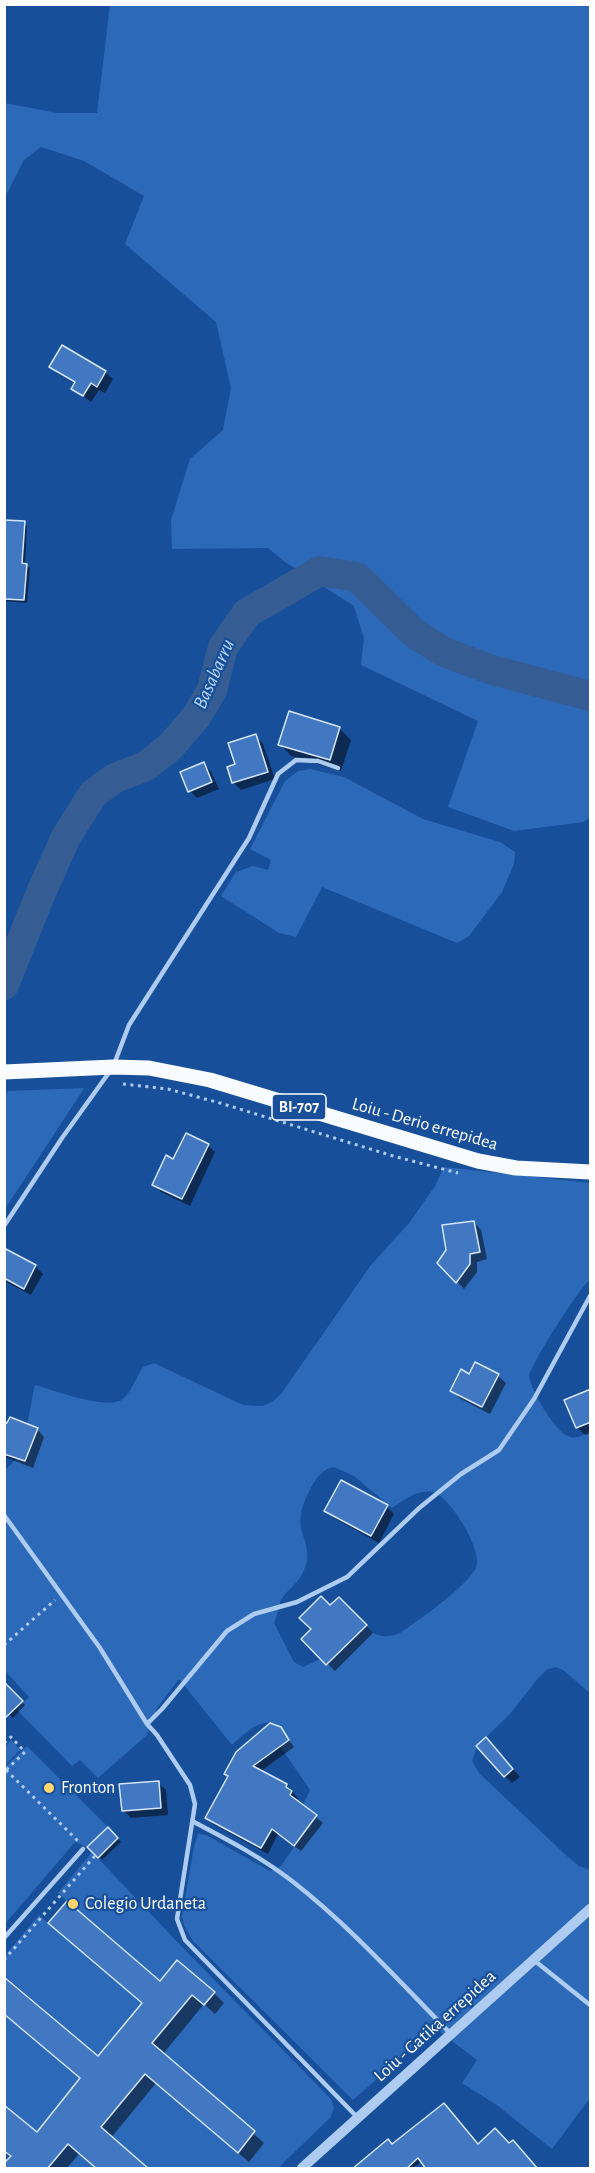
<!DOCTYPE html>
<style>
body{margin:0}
#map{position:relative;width:595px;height:2173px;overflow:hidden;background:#184f9a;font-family:"Alegreya Sans",sans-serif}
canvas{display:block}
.frame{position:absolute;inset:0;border:6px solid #fff;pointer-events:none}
</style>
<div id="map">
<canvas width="595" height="2173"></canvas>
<div class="frame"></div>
</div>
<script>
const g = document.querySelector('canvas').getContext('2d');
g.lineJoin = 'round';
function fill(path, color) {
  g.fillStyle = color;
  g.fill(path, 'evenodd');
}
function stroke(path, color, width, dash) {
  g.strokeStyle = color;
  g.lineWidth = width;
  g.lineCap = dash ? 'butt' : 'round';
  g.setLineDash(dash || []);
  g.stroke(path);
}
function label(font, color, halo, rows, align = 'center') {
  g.font = font + ' "Alegreya Sans",sans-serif';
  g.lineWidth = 4.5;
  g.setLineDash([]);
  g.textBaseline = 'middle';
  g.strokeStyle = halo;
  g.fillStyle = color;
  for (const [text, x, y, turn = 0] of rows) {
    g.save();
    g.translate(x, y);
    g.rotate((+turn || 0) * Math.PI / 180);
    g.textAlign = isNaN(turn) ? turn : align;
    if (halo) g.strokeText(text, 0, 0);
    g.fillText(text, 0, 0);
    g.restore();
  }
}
fill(new Path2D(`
 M110,5h480v812l-6,5 -70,9 -66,-24 30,-86 -117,-56 3,-27 -10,-32 -69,-44 -17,-14 -96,1 -1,-29 19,-61 33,-29 8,-42 -15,-66 -91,-78 19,-48 -60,-35 -43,-14 -17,13 -19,37v-94l52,10h40z
 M310,769l34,8 79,42 77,23 15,10 -1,12 -12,28 -33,44 -12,7 -135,-56 -26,50 -17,-4 -58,-37 15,-24 17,-6 15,4 3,-10 -21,-11 35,-68 13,-10z
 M84,1088l-1,2 -78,119 -1,-111 4,-7z
 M444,1167l146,16v97c-11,8 -57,81 -61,96 1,13 27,58 41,61 8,2 15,-2 20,-8v264l-27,-23 -7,-3 -8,2 -9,8 -29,37 -33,32 -5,15 7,12 89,84 11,9 11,4v228l-38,51 -54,-43 -36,-23 15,-23 -42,-32 -82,72 -160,-159 -9,-16 -2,-9 12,-69 4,-13 8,1 64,36 10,-4 37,-52 -14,-10 7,-15 -30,-44 9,-6c-2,-4 -5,-10 -8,-13 -17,-14 -38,8 -49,18l-53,-66 -22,29 -10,27 -49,43 -18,-18 -8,6 -56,-57 13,-12 -24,-26 -1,-201c22,-11 25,-62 31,-85 18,5 73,26 88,14 9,-8 13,-22 20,-32l11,-4 89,42 20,1 9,-4 9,-8 90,-129 39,-43 25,-36zM334,1467l20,9 38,32c12,-8 26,-19 41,-16 17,4 51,60 43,76 -9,18 -58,53 -76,65 -15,6 -25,4 -36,-8l-39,32 -22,10 -9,-5 -20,-39c4,-7 5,-22 9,-26 10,-13 18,-15 23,-33 4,-13 -2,-24 -5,-36 -3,-16 5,-31 12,-44 6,-9 10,-15 21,-17z
 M11,1740l9,10 -15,15v-18z
 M27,1746l81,81 -21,20 -12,-5 -70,82v-157z
 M92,1852l93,98 146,149 3,9 -4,10 -52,50h-231l145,-173 -15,-35 -10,13 12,11 -6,7 -115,-98z
 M39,1915l115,99 -20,-1 -28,33 6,22 -107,-92v-21z
 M4,2014l90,75 -48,51 -41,-35z`), '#2c69b8');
fill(new Path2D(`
 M51,367l54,5 8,7 -8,14 -6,-3 -8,12 -18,-14 3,-4 -18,-10z
 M4,521l20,2 3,3 -2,39 5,3 -3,35 -23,-2z
 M339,728l12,12 -10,31 -50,-15 -11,-12z
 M256,736l7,8 12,35 -34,11 -8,-8 4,-17z
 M204,764l7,8 8,17 -22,9 -7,-7z
 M208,1145l7,7 -25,54 -29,-14 -7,-8 20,-23z
 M474,1222l7,8 6,29 -10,3v10l-13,17 -25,-26z
 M4,1250l31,16 8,8 -12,21 -27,-14z
 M476,1364l22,12 8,7 -16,31 -31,-16 -7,-8 18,-14z
 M590,1390v43l-5,2 -8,-8 -11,-27z
 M4,1424l33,5 7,8 -11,31 -28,-11 -1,2z
 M387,1507l7,7 -15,29 -45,-25 -8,-7z
 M339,1599l34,34 -38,38 -32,-32z
 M4,1684l21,21 -12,13 -9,-9z
 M280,1728l14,19 -33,24 25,14 12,13 -2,3 27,22 -22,28 -23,-17 -10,20 -55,-30 -6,-6z
 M493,1747l27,30 -8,6 -7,-7z
 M158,1783l8,7 2,25 -37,3 -8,-8z
 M108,1829l13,13 -19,18 -12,-13z
 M160,1983l54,10 10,10 -9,11 -11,-10 -41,50 101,89 -15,19 -93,-79 -45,55 -14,30 -18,-14 -12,14h-63l8,-11 -8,-6 33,-17z
 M509,2145l-87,16 -9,7h-58l38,-22z`), '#0007');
stroke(new Path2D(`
 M4,985l36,-90 26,-58 27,-43 22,-16 31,-12 24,-19 26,-30 16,-27 11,-43 24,-34 73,-42 37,6 57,56 30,19 45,17 101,27`), '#355d94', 30);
const building = new Path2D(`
 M62,345l44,26 -9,16 -6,-4 -8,13 -12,-7 4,-7 -26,-15z
 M4,520l21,1 -3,42 5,1 -3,36 -20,-1z
 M289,711l51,16 -10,33 -52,-15z
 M256,734l12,38 -36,11 -5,-16 8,-3 -7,-21z
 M204,762l8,20 -24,10 -8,-20z
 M186,1133l23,11 -27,55 -30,-14 14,-30 7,4z
 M474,1221l6,31 -10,2v10l-14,19 -19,-20 9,-13 -4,-25z
 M4,1248l32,17 -12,24 -20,-11z
 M475,1362l24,12 -17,33 -32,-16 11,-22 8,5z
 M591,1389v33l-15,6 -12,-28z
 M10,1417l28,11 -13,33 -21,-7v-32l3,1z
 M341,1480l47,25 -17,31 -47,-25z
 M321,1596l9,9 9,-8 28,28 -41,40 -25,-26 10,-10 -12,-11z
 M4,1682l19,19 -19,18z
 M270,1723l11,4 8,13 -36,26 34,18 -1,3 6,4 -2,4 27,20 -23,31 -22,-17 -11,19 -56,-30 23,-42 -4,-2 12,-22z
 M486,1737l27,32 -9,8 -28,-31z
 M159,1781l2,27 -39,3 -3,-27z
 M108,1827l10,11 -20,20 -11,-11z
 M67,1901l93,80 17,-21 38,32 -11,13 -12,-10 -40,48 103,88 -17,22 -93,-79 -44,53 48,42h-52l-29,-25 -21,25h-43v-6l7,-7 -7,-5v-46l33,27 43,-54 -76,-64v-37l94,79 44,-53 -94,-80z
 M444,2103l34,41 17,-16 14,15 4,-3 25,29h-112l-8,-11 -12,11h-54l36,-30 4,5z`);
fill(building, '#4178c1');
stroke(building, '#d5e6fc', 1.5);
stroke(new Path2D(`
 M123,1084l45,5 52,14 173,53 65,17
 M4,1645l51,-45
 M4,1743l7,-6 14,15 -21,20
 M6,1770l73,72
 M4,1960l90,-103 -4,-4`), '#aeccf2', 3, [3, 4.5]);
stroke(new Path2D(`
 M4,1226l58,-88 51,-71 16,-42 120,-187 29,-64 18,-14 22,1 20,7
 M4,1515l96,133 47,76 10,11 33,50 5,19 -18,115 8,21 172,177
 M147,1724l15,-15 65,-78 27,-17 43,-12 50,-25 71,-68 43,-35 38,-24 35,-51 56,-103
 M194,1822c34,18 67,35 98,59 58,45 108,101 159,153
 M4,1938l79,-89
 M535,1961l55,44`), '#aeccf2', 4.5);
stroke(new Path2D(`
 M302,2168l288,-259`), '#aeccf2', 10);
stroke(new Path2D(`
 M4,1072l109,-5 36,1 61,12 268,81 38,7 74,4`), '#f8fbff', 15);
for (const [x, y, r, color] of [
 [49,1788,6,"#ffd76e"],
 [73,1904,6,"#ffd76e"]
]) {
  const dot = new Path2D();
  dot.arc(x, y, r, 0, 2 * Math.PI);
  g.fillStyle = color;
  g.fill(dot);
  stroke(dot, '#184f9a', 2);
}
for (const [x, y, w] of [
 [299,1107,54]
]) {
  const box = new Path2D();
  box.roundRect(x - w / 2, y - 13, w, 26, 4.5);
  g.fillStyle = '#184f9a';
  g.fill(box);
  stroke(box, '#fff', 1.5);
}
label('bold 16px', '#fff', null, [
 ["BI-707",299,1107]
]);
label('18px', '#fff', '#184f9a', [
 ["Loiu - Derio errepidea",425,1124,16],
 ["Loiu - Gatika errepidea",435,2026,-42]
]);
label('18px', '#fff', '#184f9a', [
 ["Fronton",61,1788],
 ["Colegio Urdaneta",85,1904]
], 'left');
label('italic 20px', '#bad6f8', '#184f9a', [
 ["Basabarru",214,674,-66]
]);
</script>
